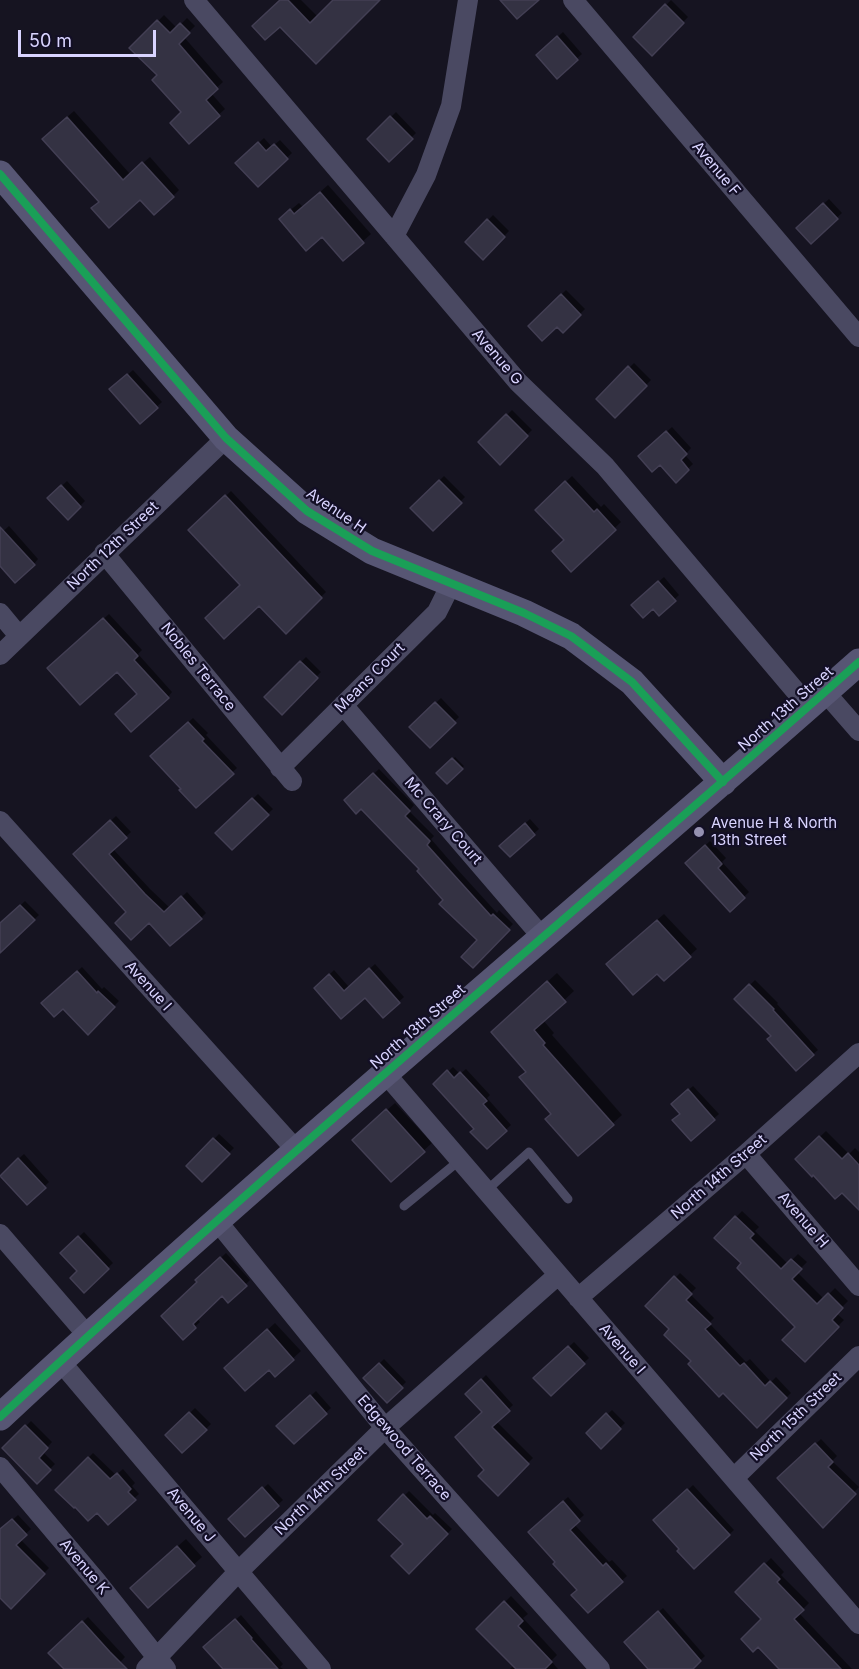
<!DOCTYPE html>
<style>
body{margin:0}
#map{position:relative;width:859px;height:1669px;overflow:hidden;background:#161421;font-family:Inter,sans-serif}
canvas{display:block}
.scale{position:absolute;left:18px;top:30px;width:138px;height:27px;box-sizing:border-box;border:3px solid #d9d4ff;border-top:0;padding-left:8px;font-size:18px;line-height:21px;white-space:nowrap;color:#d9d4ff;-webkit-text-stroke:4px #130f26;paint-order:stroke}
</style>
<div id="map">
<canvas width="859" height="1669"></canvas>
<div class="scale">50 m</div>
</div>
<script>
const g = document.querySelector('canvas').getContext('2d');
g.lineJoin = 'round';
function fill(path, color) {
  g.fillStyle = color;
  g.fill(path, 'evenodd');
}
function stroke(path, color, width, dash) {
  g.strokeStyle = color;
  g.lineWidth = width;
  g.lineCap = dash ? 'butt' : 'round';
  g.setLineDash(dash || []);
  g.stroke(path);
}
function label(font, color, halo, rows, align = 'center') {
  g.font = font + ' Inter,sans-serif';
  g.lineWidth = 4.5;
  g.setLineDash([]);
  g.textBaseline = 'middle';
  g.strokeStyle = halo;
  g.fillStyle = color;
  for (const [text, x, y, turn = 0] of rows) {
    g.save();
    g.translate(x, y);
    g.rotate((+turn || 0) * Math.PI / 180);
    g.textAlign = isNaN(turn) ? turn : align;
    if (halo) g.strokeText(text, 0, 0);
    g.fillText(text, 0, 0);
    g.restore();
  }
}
fill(new Path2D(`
 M282,0h19l17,17 17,-17h43l-62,62z
 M671,0l17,17 -36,37 -17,-17z
 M164,15l13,13 10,-10 8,8 -11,11 39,45 -12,11 14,16 -36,33 -6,-30 -24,-37 -27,-27z
 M563,32l19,22 -25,22 -19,-21z
 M74,111l56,63 20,-17 29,33 -6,6 -73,5 -50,-69z
 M396,112l20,21 -27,27 -20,-21z
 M264,138l8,9 8,-7 12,13 -34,32 -21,-22z
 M328,185l43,49 -28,25 -21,-24 -34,-23 11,-9 4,4z
 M829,199l13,14 -31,29 -13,-14z
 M493,215l16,16 -26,27 -16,-16z
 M566,290l19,19 -22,22 -6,-6 -27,1z
 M634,363l17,17 -36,36 -17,-17z
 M133,370l29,32 -21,19 -30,-32z
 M512,410l20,20 -32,32 -20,-20z
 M672,427l19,21 -6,7 8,9 -17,16 -16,-17 -20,-7z
 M444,476l21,21 -32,32 -21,-21z
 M572,476l29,31 3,-3 17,18 -50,48 -5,-30 -29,-30z
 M67,481l18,20 -17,17 -19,-20z
 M231,491l95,101 -40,39 -96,-101z
 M9,526l29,33 -4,5h-34v-30z
 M664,577l15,18 -20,19 -6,-7 -15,-7z
 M109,614l33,36 -4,4 34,38 -4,5 -29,-3 -22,-24 -63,-7z
 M306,657l15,15 -39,40 -16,-15z
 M441,698l18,19 -29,29 -19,-19z
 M193,718l15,15 -2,2 31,33 -41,38 -13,-17 -31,-33z
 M455,757l9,9 -17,16 -9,-9z
 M379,769l35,36 -5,6 25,25 -3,3 26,30 40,44 2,-3 14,14 -40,42 6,-26 -58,-71 -60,-62 -15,-7z
 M258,794l15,15 -41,39 -15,-15z
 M116,816l15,16 -18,17 37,40 20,19 17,-16 19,21 -21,21 -58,-22 -52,-58z
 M530,819l9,10 -29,26 -9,-9z
 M710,841l16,17 -4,4 27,30 -19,18 -43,-47z
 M25,901l14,14 -39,36v-26z
 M664,914l33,35 -33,30 -7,-7 -43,-15z
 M375,964l29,33 -21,19 -18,-20 -49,-8 18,-18 15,17z
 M82,967l20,22 2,-2 15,14 -31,32 -25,-26 -20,-4z
 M557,973l17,18 -31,29 11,13 -2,2 70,80 -10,9 -59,-10 -26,-43 -25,-48z
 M755,980l23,23 -1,1 41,46 -22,19 -23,-33 -37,-37z
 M453,1067l7,7 6,-5 24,26 -3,3 24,27 -24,22 -11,-18 -41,-45z
 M693,1086l26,28 -28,25 -13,-40z
 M395,1103l37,40 -41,37 -29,-48z
 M826,1131l23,23 6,-6 4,4v56l-17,-17 -45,-32z
 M219,1134l15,14 -32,32 -14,-14z
 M24,1154l25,28 -22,21 -26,-28z
 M742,1211l17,16 -4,4 33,33 10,-10 9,8 -10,10 27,27 11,-11 13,13 -12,12 8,7 -39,39 -8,-32 -54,-64 -27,-25z
 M84,1232l29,31 -29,28 -5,-20 -17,-18z
 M226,1253l24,27 -21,21 -7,-7 -25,24 3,4 -17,16 16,-56 -2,-2z
 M680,1273l16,15 -6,6 24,24 -5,5 37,39 4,-3 21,23 5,-5 15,16 -34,33 -64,-65 -21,-32 -24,-23z
 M275,1323l26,28 -26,24 -6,-7 -35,-8z
 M574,1342l15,16 -38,36 -15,-16z
 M384,1359l22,23 -19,19 -22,-23z
 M486,1375l27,30 -17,16 37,37 -35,35 -11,-23 -3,-58 -17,-18z
 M316,1391l15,17 -37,34 -15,-16z
 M195,1408l16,16 -28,27 -16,-16z
 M612,1410l13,13 -24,23 -13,-13z
 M31,1421l21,21 -9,10 12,12 -18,18 -33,-34z
 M821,1439l16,17 -5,5 27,26 -36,39 -44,-48z
 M93,1453l23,22 7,-6 12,14 -3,3 7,8 -31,29 -10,-12 -41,-21z
 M268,1484l15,16 -38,35 -15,-16z
 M693,1485l41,45 -40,37 -13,-19 -25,-28z
 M409,1491l24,24 2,-2 17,16 -43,43 -4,-28 -25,-24z
 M568,1497l16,18 -10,9 35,38 3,-2 15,16 -39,35 -9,-22 -22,-27 -22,-35z
 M18,1515l13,14 -11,10 29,29 -38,39 -11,-11v-65z
 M186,1539l16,18 -54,49 -9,-26z
 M771,1558l13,14 -3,3 28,28 -10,10 53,56h-71l-18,-50 -26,-27z
 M511,1596l17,18 -5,4 34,37 -6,6 7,8h-48l4,-4 -36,-36z
 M663,1608l42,48 -14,13h-34l-31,-27z
 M241,1615l42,49 -3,3 3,2h-58l-15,-27z
 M88,1617l37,40 -11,12h-48l-16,-16z`), '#0007');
const building = new Path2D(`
 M280,0h8l22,23 23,-23h47l-64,64 -36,-37 -15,13 -13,-14z
 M500,0h39l-22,19z
 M665,4l19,19 -32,33 -19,-19z
 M157,20l13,13 10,-10 10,10 -11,11 39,45 -12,11 14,16 -31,28 -19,-21 11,-11 -29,-32 5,-5 -28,-27z
 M557,36l21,24 -21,19 -21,-24z
 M390,116l23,23 -24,23 -22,-23z
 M67,117l56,63 19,-18 32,35 -20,18 -14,-15 -31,28 -18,-20 8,-6 -57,-63z
 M258,142l8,9 8,-7 14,15 -30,28 -23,-24z
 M320,192l44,51 -21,18 -21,-24 -16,14 -27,-32 11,-10 4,5z
 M823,203l15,16 -27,25 -15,-16z
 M487,219l18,18 -22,23 -18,-18z
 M561,294l20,21 -18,18 -6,-6 -15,14 -14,-15z
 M628,366l19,20 -32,32 -19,-19z
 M127,374l31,34 -18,16 -31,-35z
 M506,414l22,22 -28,29 -22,-23z
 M666,431l21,23 -6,6 8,10 -13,13 -16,-18 -8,7 -14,-16z
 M439,480l23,23 -29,28 -23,-23z
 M565,481l29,31 3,-3 19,21 -45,42 -19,-21 12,-11 -29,-30z
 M61,485l20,22 -13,13 -21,-22z
 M225,495l97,103 -36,36 -27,-28 -35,33 -19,-21 35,-33 -52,-55z
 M0,527l35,38 -20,18 -15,-17z
 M658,581l18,20 -17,15 -6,-7 -10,9 -12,-13z
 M103,618l35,38 -4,4 35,38 -38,34 -16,-18 22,-20 -20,-22 -37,33 -33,-37z
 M300,661l18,17 -36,37 -18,-18z
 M435,702l21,21 -26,25 -21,-21z
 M188,722l16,17 -2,2 32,33 -38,34 -17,-18 2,-1 -31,-33z
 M452,758l11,11 -16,15 -11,-11z
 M373,773l37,38 -5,5 25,25 -3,4 26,29 38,42 2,-2 17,16 -37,38 -12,-11 16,-17 -38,-36 4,-4 -26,-29 2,-2 -58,-60 -5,5 -12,-14z
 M252,798l17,17 -37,35 -17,-17z
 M110,820l17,18 -18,16 36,40 19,18 17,-16 21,23 -32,27 -21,-23 -18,17 -16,-17 11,-11 -53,-58z
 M525,823l10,12 -25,22 -11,-11z
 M705,845l17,19 -4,4 27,30 -15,14 -45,-49z
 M20,905l15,15 -35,33v-30z
 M657,920l34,37 -27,24 -7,-7 -24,21 -27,-31z
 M369,968l31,35 -17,15 -18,-20 -24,21 -27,-31 15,-14 15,17z
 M77,971l20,22 1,-2 17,16 -27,28 -25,-26 -9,8 -13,-14z
 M547,981l19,21 -32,28 11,13 -2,2 71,80 -36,31 -33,-37 6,-5 -32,-37 7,-5 -35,-40z
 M749,984l25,25 -1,1 41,45 -18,16 -29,-32 4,-3 -37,-37z
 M447,1070l7,8 6,-6 27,29 -4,3 24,27 -20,18 -17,-17 4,-3 -41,-45z
 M688,1089l27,31 -24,21 -19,-21 8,-6 -9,-10z
 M386,1109l39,43 -34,30 -39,-42z
 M819,1136l23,23 6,-6 11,12v45l-17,-17 -7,6 -22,-24 -1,2 -17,-18z
 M213,1138l17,16 -28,28 -16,-16z
 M18,1158l28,30 -19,17 -27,-29z
 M735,1216l19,18 -4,4 31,31 10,-10 11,10 -10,10 25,25 11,-11 15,15 -11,12 7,7 -34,35 -23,-22 13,-13 -58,-59 4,-5 -27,-25z
 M78,1236l31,33 -25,24 -14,-15 7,-7 -17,-18z
 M220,1257l27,29 -19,17 -6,-7 -29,28 3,4 -13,12 -22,-24 36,-34 -2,-2z
 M674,1276l18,18 -6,6 25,24 -6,5 35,37 4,-3 21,23 5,-5 17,17 -30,30 -34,-35 -4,4 -31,-33 3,-3 -27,-26 5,-6 -24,-23z
 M267,1329l27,31 -19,17 -6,-7 -24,21 -21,-23z
 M568,1346l17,18 -34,32 -18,-18z
 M379,1363l24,25 -16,15 -24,-25z
 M481,1379l29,32 -18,16 37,37 -31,32 -20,-20 6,-6 -29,-33 27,-25 -17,-18z
 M310,1395l17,19 -33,30 -18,-18z
 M189,1412l18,18 -25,23 -17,-18z
 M606,1413l15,16 -20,20 -15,-16z
 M25,1425l23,23 -9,10 12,12 -14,14 -35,-36z
 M815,1443l18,19 -5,5 28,27 -33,34 -46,-50z
 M88,1457l22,22 7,-6 14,16 -3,3 8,8 -28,25 -11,-12 -9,8 -13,-14 -1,1 -19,-18z
 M262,1487l17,19 -34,31 -17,-18z
 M687,1489l43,46 -36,34 -17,-18 2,-2 -26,-29z
 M403,1494l24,25 3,-3 18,18 -39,40 -18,-18 12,-12 -25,-24z
 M563,1501l17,20 -10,9 33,36 3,-3 17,19 -35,31 -17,-18 6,-5 -24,-26 2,-2 -27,-30z
 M12,1519l15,16 -11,10 29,29 -34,35 -11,-11v-69z
 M177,1546l18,20 -47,42 -18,-20z
 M764,1563l16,16 -3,3 27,28 -10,9 47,50h-62l-21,-22 -5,5 -12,-13 20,-20 -26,-27z
 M504,1601l19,20 -5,5 34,36 -7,7h-29l-40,-40z
 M658,1611l43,50 -8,8h-45l-24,-27z
 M235,1619l17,19 -1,1 27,30h-55l-20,-22z
 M82,1621l28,31 17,17h-63l-16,-16z`);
fill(building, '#343243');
stroke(building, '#433f54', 1.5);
stroke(new Path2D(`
 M486,1191l43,-39 39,47
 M404,1206l56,-46`), '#4a4962', 9);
stroke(new Path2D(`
 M194,0l324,382 87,84 204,241
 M573,0l286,337
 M394,236l32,-61 25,-69 17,-106
 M104,553l188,228
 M0,613l19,23
 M0,655l226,-217
 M825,692l34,39
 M343,705l200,233
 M280,768l157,-156 15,-30
 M0,821l297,330
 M385,1073l474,551
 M746,1154l113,132
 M217,1221l168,207 215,241
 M0,1234l88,102
 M578,1298l168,-144 113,-101
 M60,1361l261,308
 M0,1467l97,115 69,87
 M734,1478l125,-122
 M146,1669l93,-98 146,-143 173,-153`), '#4a4962', 20);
stroke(new Path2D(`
 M0,174l226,264 81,73 65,40 152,62 47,23 61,46 91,100
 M0,1417c279,-259 573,-502 859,-755`), '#575674', 27);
stroke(new Path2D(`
 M0,174l226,264 81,73 65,40 152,62 47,23 61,46 91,100
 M0,1417c279,-259 573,-502 859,-755`), '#1a9f57', 8);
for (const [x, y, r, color] of [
 [699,832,6,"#9591b1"]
]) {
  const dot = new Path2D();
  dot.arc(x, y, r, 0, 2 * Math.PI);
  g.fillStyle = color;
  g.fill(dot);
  stroke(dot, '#130f26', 2);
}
label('15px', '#d9d4ff', '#130f26', [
 ["Avenue F",716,169,50],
 ["Avenue G",497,357,49],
 ["Avenue H",336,511,34],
 ["North 12th Street",113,546,-44],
 ["Nobles Terrace",198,667,51],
 ["Means Court",370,678,-45],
 ["North 13th Street",786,709,-41],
 ["Mc Crary Court",443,821,49],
 ["Avenue I",148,986,48],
 ["North 13th Street",418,1027,-41],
 ["North 14th Street",719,1177,-41],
 ["Avenue H",803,1220,49],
 ["Avenue I",622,1349,49],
 ["North 15th Street",796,1417,-44],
 ["Edgewood Terrace",404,1448,49],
 ["North 14th Street",321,1491,-44],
 ["Avenue J",191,1515,50],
 ["Avenue K",84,1567,50]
]);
label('15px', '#d9d4ff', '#130f26', [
 ["Avenue H & North",711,823],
 ["13th Street",711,840]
], 'left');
</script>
